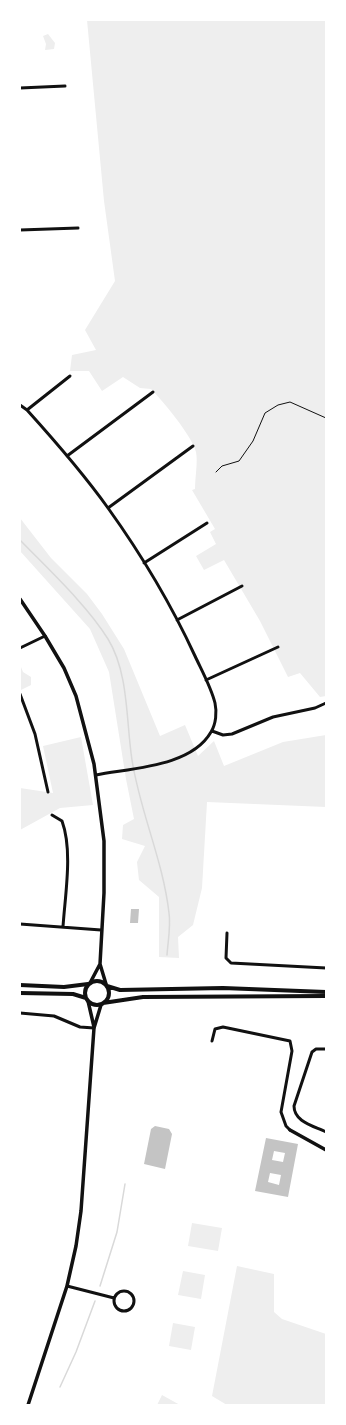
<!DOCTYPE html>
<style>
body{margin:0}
#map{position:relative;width:346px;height:1425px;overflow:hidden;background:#fff;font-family:Jost,sans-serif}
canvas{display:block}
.frame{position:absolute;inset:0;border:21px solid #fff;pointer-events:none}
</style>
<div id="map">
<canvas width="346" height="1425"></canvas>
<div class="frame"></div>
</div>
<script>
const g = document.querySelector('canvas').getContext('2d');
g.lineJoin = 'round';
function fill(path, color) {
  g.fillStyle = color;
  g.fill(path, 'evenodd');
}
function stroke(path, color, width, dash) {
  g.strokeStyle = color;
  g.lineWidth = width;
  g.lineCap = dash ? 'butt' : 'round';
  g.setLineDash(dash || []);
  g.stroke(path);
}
fill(new Path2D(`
 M87,20h239v676l-6,1 -20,-24 -12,4 -28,-56 -36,-61 -20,10 -8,-14 20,-12 -6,-12 5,-3 -23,-39 3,-1c0,-12 3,-27 1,-37 -4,-16 -33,-51 -45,-63l-11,-1 -17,-11 -21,14 -13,-20h-19l2,-16 24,-5 -11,-20 30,-49 -11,-80z
 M48,34l7,9 -1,6 -9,1 1,-6 -3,-8z
 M20,518l31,40 36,36 15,20 22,35 36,87 25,-11 13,31 16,-15 10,25 59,-24 43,-7v72l-119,-5 -5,86 -9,37 -15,12 1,21 -20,-1v-60l-20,-17 -2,-18 8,-16 -23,-7 1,-14 11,-6 -8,-40 -17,-107 -19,-43 -70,-78z
 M21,667l2,5 8,5v8l-10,5z
 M81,737l12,68 -33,3 -40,22v-42l33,5 -10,-47z
 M192,1223l30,5 -4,23 -30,-5z
 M237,1266l37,8v38l8,7 44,15v71h-99l-15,-9z
 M183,1271l22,4 -4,24 -23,-4z
 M173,1323l22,4 -4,23 -22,-4z
 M162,1395l18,10h-23z`), '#eee');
stroke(new Path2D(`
 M20,540c28,29 67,65 88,99 21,34 18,83 24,121 8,52 31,100 37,153 2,13 -1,28 -2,42
 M100,1286l17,-54 8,-48
 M60,1387l16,-35 19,-51`), '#d9d9d9', 1.5);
fill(new Path2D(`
 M131,909h8l-1,14h-8z
 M155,1126l14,3 3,5 -7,35 -21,-5 7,-35z
 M266,1138l32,6 -10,53 -33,-6zM274,1151l11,2 -2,9 -11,-2zM270,1173l11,2 -2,10 -11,-3z`), '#c4c4c4');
stroke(new Path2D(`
 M216,472l6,-6 17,-5 14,-20 12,-28 13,-8 12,-3 36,16`), '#111', 1);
stroke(new Path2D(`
 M20,88l45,-2
 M20,230l58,-2
 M20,405l7,5c28,31 56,63 81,98 33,46 63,96 87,148 7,15 16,31 20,47 2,9 1,21 -4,29 -20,35 -80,36 -115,43
 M27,410l43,-34
 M67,456l86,-64
 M108,508l85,-62
 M144,563l63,-40
 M177,620l65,-34
 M20,648l25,-12
 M206,680l72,-33
 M20,694l15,40 13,58
 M212,731l11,4 9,-1 41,-17 42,-9 11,-5
 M52,815l10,6c11,30 3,74 1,106
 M20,924l81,6
 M227,933l-1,25 5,5 95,5
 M20,1013l34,3 26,11 14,1
 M212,1041l3,-12 8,-2 67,14 2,10 -11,61 5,14 4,4
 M326,1049h-10l-4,3 -18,54c0,16 20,20 32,26
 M67,1286l47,12
 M114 1301a10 10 0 1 1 20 0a10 10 0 1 1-20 0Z`), '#111', 3);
stroke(new Path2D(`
 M20,599l25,37 19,32 12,28 18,68 10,77v52l-4,71 6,20
 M90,983l10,-19
 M88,1001l6,26
 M290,1130l36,20
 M28,1405l39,-119 9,-40 5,-35 13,-183 7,-23`), '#111', 3.5);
stroke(new Path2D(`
 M85 993a12 12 0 1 1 24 0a12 12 0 1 1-24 0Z
 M20,985l44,2 24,-3
 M107,986l13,4 103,-2 103,4
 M20,993l53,1 13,4
 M103,1003l40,-6 183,-1`), '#111', 4);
</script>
